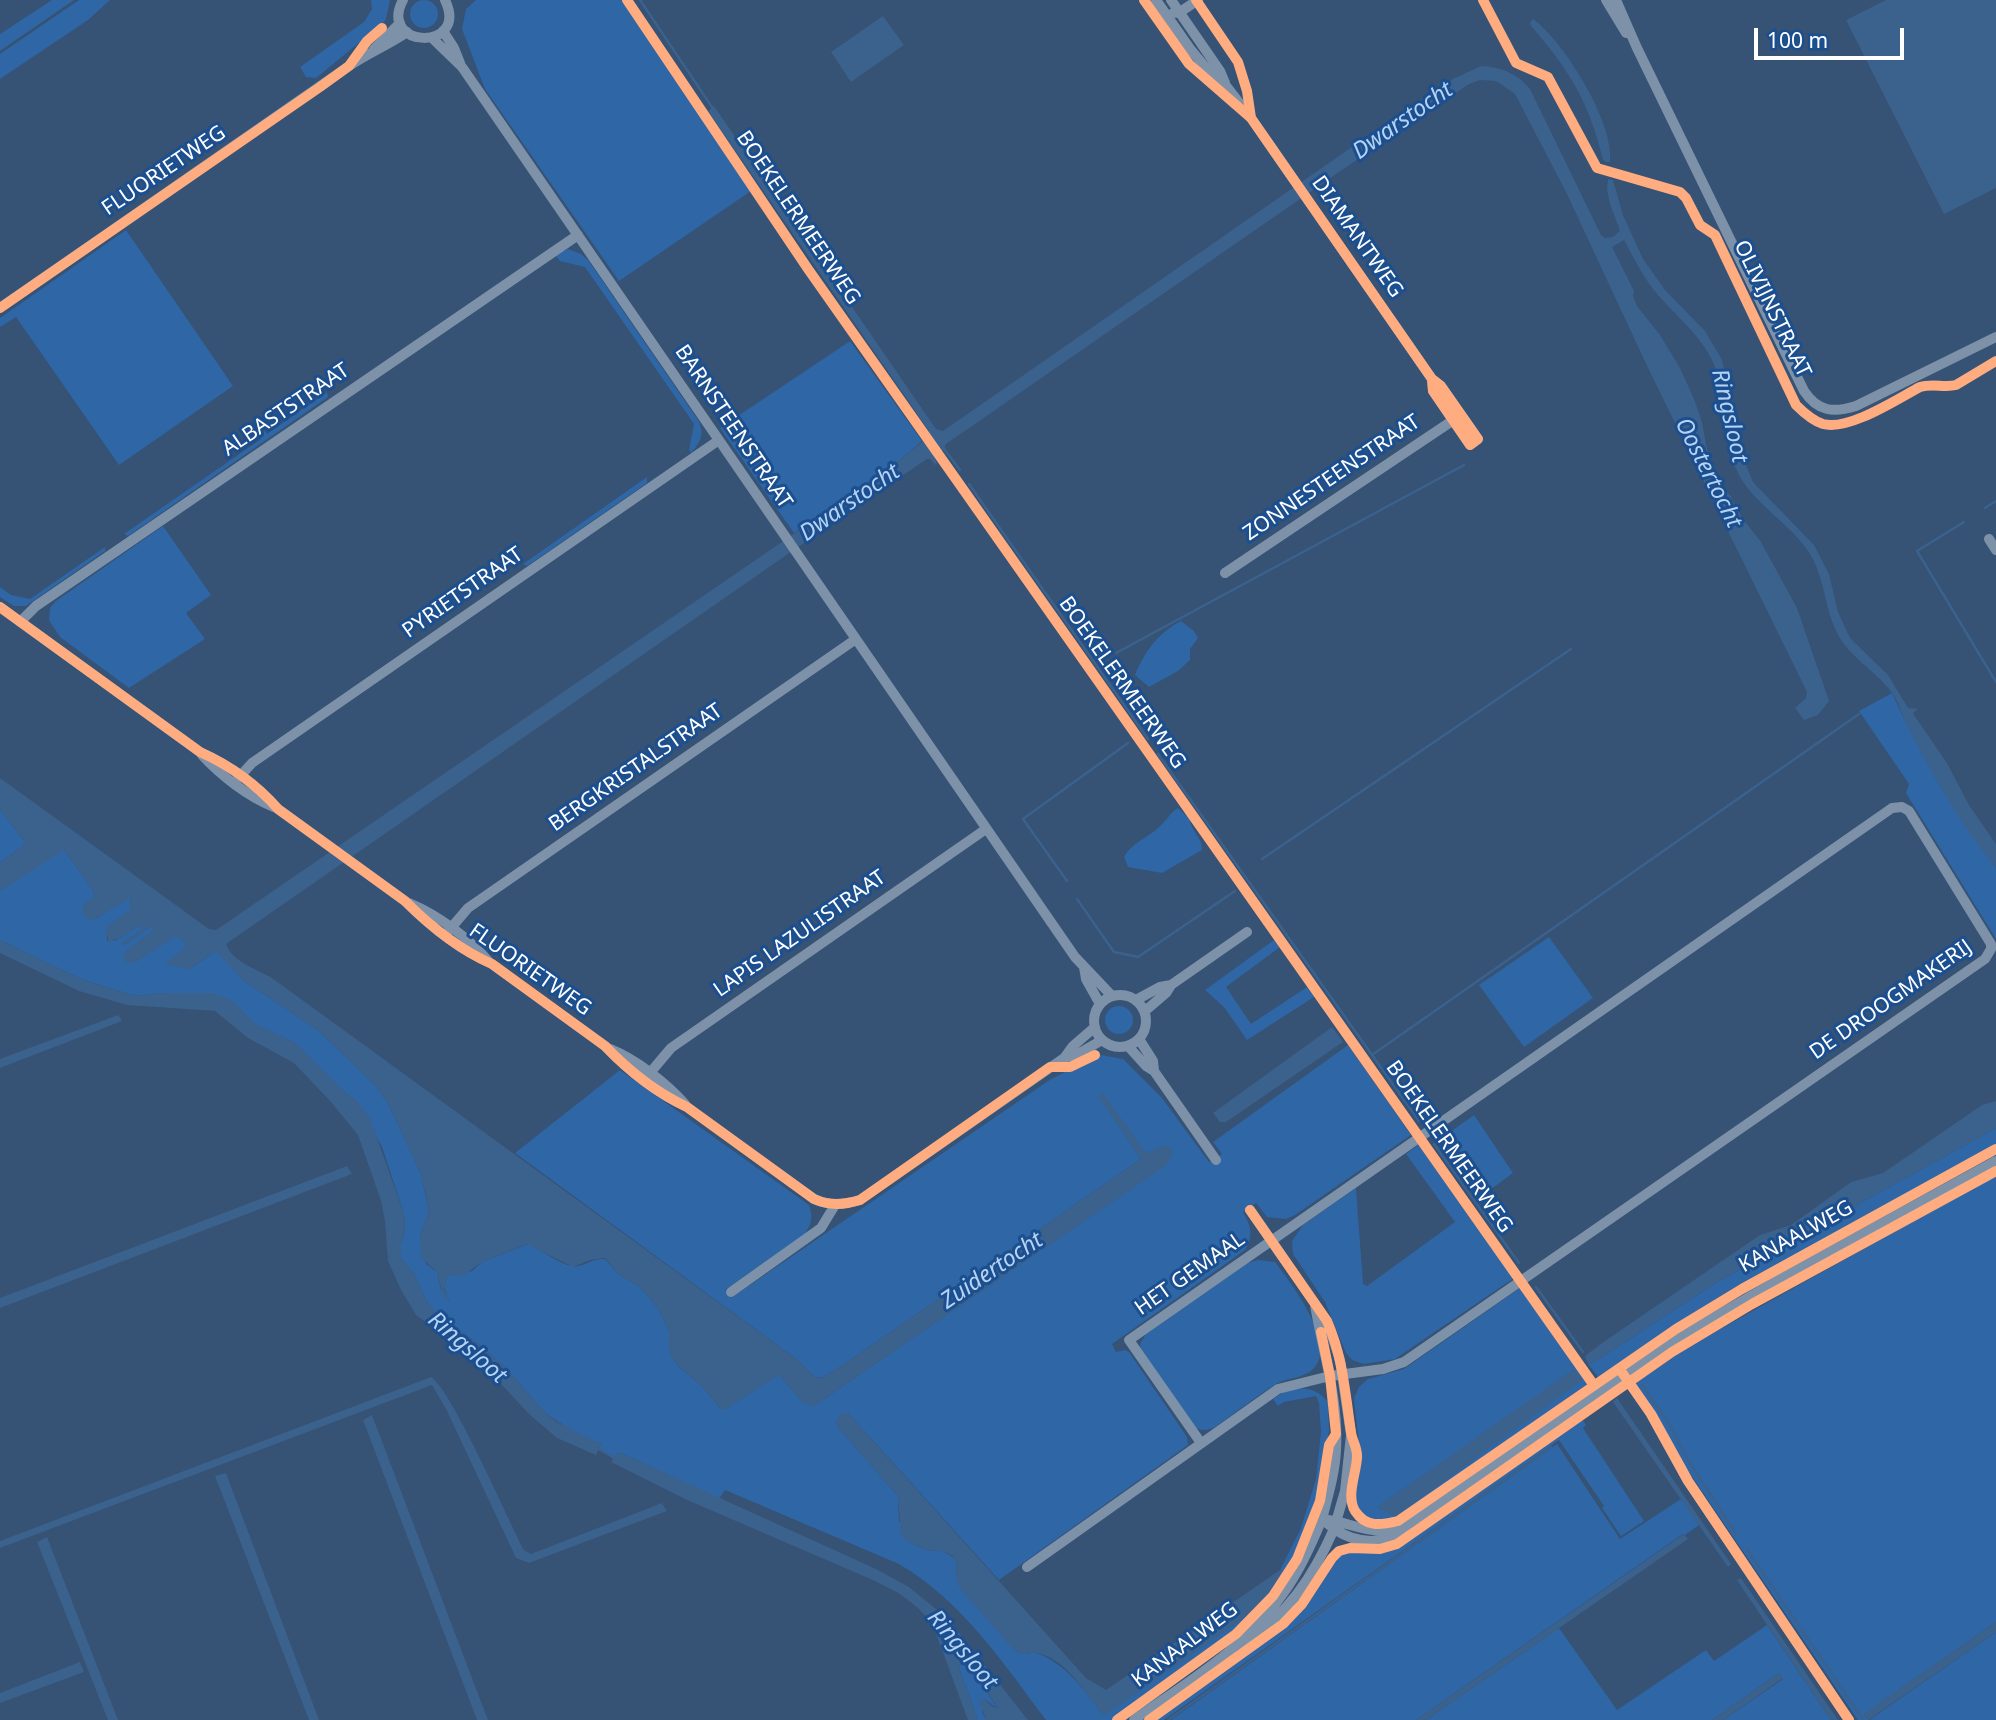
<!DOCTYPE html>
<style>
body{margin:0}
#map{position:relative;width:1996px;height:1720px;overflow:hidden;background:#365274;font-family:"Noto Sans",sans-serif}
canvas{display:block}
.scale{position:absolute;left:1754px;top:28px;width:150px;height:32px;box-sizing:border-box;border:4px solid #fff;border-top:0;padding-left:9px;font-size:21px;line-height:24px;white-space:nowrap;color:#fff;-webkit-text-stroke:5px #1b4f8f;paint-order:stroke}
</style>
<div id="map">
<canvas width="1996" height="1720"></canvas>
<div class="scale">100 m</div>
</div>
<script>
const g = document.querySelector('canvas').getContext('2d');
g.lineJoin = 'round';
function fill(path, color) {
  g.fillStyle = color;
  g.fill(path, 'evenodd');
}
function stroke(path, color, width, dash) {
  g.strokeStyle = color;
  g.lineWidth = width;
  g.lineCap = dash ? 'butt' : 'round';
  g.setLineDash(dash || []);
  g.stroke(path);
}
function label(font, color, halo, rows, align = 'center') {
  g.font = font + ' "Noto Sans",sans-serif';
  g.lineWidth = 6;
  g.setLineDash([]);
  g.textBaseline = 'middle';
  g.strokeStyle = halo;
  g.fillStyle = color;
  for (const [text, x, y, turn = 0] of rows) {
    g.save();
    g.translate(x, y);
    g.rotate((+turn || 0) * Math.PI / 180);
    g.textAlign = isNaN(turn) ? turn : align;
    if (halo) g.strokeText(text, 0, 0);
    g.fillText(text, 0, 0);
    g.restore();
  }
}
fill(new Path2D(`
 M410 14a14 14 0 1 1 28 0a14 14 0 1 1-28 0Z
 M52,0h22l-74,51v-17z
 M79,0h31l-22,20 -88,59v-25z
 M371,0h19l-4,19 -3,4 -67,55 -10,-1 -6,-10 64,-45 8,-13z
 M476,0h146l129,191 -132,90 -134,-192 -23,-60 4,-20z
 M126,230l107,156 -114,79 -103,-148 -16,10v-9z
 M568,249l13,5 7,6 110,160c7,13 3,22 -7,33l-2,-3 5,-26 -109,-157 -25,-6 -5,-6z
 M850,341l72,100 -22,19 -106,73 -74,-105z
 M327,392l1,5 -200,139 -4,-2 137,-95 -4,-7 5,-4 5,6z
 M647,477v6l-120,83 -4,-2z
 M163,526l48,69 -25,18 19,26 -76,49 -69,-51 -11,-17 1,-12 6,-7z
 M105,547v4l-79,55h-12l-14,-9v-10l11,8 19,4z
 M1181,621l13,10 4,7 -8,11v11l-12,11 -29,16 -14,-12c10,-24 23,-42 46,-54z
 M1892,693l16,34 41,72 47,69v71l-90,-146 3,-9 -50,-73z
 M1178,808l12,11c1,13 13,19 12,31l-40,23 -34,-6 -4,-10c9,-16 27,-20 39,-34 6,-6 7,-10 15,-15z
 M0,809l25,33 -2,4 -23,17z
 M61,850h3l30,42 -1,6 -9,7 11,14 36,-23 -1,9 2,4 -25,21v11l10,-1 23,-16 3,5 -21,14 2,2 27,-19 3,4 -28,21 9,11 39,-26 6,1 5,6 -1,7 4,20 28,-19 3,1 24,28 76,51 57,55 12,17 33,71 8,38 -9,24 6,28 11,8 4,18 8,11 -6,-17 4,-8 25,-5 10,-9 46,-18c13,5 37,25 50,22 10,-2 16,-8 27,-7l13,15 22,13 19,23 10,22v18l3,7 7,10 23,19 19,23 58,-34 25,28h14l349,-239 -16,-12h-6l-46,-57 42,64 -298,206c-25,15 -23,20 -44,-4l-284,-208 105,-83 189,135c4,12 3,18 -4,29l-80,56 6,8 320,-219 43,-21 7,-3 22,4 39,39 47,64 13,-8 -9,-12 135,-97 63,90 -116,80 -9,4 -19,-2 -11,-14 -13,9c8,14 11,23 2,38l-133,94 4,8 9,-2 4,2 58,85 1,8 -189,135 -151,-167 -12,7 2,7 60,69 1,25 16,24 12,5 15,1 11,6 3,5 1,17 4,10 55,62 11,3 7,-2c30,10 51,37 68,62l143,-97 18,-17 21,-28 -4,-2 21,-42 15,-49 5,-47 -2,-29 -3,-7 -32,6 -6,4 -5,-7c18,-13 40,-16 55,3l1,29 -14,79 -16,41 -27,45 -12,13 -28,27 -118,84h-68c-43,-57 -84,-119 -147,-156l-174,-74 -6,9 -98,-46 -4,1 -3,4 -15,-9 2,-5 -27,-12 -29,-19 -38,-44 -27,-24 -40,-28 -12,-13 -14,-30 -13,-16v-14l4,-13 -1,-17 -22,-67 -26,-47 -11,-7 -50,-50 -32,-13 -50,-37h-49l-29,3 -52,-16 -83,-40v-49z
 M1549,937l44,61 -69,49 -45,-62z
 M1274,940l6,7 -54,40 25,37 56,-37 7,10 -67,43 -23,-33 -19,-17z
 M1105 1020a14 14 0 1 1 28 0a14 14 0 1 1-28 0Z
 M1474,1115l39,58 -34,25 -40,-58z
 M1996,1128v17l-283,157 -115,75 -10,-13 8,-3 118,-77z
 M1420,1144l94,134 -119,81 -31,5 -12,-4 -6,-7 -21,-51 -32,-48 -1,-13 11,-16 53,-37 7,96 4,2 88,-64 -49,-68z
 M1996,1175v447l-132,92 5,6 127,-88v88h-138l-182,-267 -43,-72 82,-49z
 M1258,1260l17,2c16,21 61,80 40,105 -10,12 -27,10 -39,17 -21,13 -41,29 -61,43 -8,3 -13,5 -20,0l-54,-77 -1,-6 6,-10 102,-71z
 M1520,1288l67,95 -1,2 -183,130c-18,10 -42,10 -48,-13l5,-49 -6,-55 5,-11 9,-8 36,-10zM1575,1370l-102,89 -78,57 -17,-9z
 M1580,1416l6,9 -3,3 61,93 -23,15 -19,-28 2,-2 -45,-66 -395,280h-11l127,-91 20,-21 37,-54 16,-5 26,2 24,-8z
 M1557,1444l63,95 61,-40 18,26 -14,10 -2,-1 -267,186h-245z
 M1320,1566l4,2c-38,68 -114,108 -176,152h-4l116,-82z
 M1767,1625l64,95h-108l60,-41 -4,-6 -67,47h-286l133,-92 58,82 89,-60 8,11z
 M963,1662l8,6 27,41 -14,-10 -2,13 4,8h-8l-17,-45 -2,-8z`), '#2f66a5');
fill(new Path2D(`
 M1886,0h110v188l-52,26 -98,-194z
 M883,16l21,29 -53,37 -20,-30z
 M1533,19c31,22 82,105 77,143h-4l-3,-2c-14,-58 -33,-89 -72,-134l-1,-3z
 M1481,66c20,1 36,7 49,23l71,146 4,3 8,-1 7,-6 -10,-27 -3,-14 1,-11 5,1 10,35 20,44 23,32 39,40 16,27 12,41 1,23 5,26 14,34 61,63 15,29 9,38 12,26 38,37 20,33 10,1 -5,4 1,2 33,48 22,42 27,39v24c-34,-41 -63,-91 -87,-139 -6,-11 -9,-23 -15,-33 -15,-23 -40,-35 -54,-58 -16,-26 -14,-58 -30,-84 -20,-32 -57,-49 -73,-83 -17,-36 -8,-77 -26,-113 -13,-25 -36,-43 -54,-64 -14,-17 -23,-36 -33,-54l-12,7 22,44 -1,5 4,10 23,29 20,33 14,31 8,23 9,49 8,14 11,10 13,24 18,23 36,66 32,93 -11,14 -14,5 -9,-12 11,-10 1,-6 -159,-324 -82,-176 -51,-98 -19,-13 -16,-1 -11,4 -127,86 -396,274 -3,7 -9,5 3,8 -2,1 -5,-6h-3l-90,61 -611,424c6,18 31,25 46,34l527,383c21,24 19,19 44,4l298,-206 -43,-64 5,-2 42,59c9,1 14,-8 24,-6l4,6 -6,12 -8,6 -341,233 -5,3 -9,-3 -25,-28 -55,35 -3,-1 -19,-23 -23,-19 -7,-10 -3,-7v-18l-10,-22 -19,-23 -22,-13 -13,-16 -15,2 -17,7 -46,-23 -45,18 -18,13 -17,1 -3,13 6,13 -7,-6 -6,-24 -16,-14 -1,-22 9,-24 -2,-11 -6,-27 -33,-71 -12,-17 -57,-55 -76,-51 -27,-29 -28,19 -23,-7 18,-13 2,-7 -5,-6h-6l-39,25 -8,1 -4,-5 3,-7 28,-22 -3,-3 -27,19 -2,-2 20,-14 -2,-4 -23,15 -2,-1 -6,4 -2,-8h-3l3,-5 -1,-3 25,-18 -2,-3 2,-9 -36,22 -6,1 -7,-8 2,-7 9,-7 1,-6 -30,-42 -64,41v-28l23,-17 2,-4 -25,-33v-31l209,151 7,1 614,-421 70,-49 28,-23 1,-6 -221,-320 6,-5 222,323 7,2 465,-323 45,-29z
 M0,940l83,40 52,16 29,-3h49l20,8 21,22 41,20 50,50 11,7 14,18 34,96 1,17 -4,13v14l13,16 14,30 12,13 40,28 27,24 38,44 12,9 44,22 -5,11 -39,-17 -27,-23 -41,-44 -73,-56 -15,-25 -13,-29 -3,-40 -4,-20 -23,-66 -27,-33 -37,-39 -46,-25 -33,-27 -88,-6 -48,-14 -79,-38z
 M118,1015l4,6 -122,47v-9z
 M1332,1027l11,15 -117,80h-6l-7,-9z
 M1996,1101v27l-282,156 -118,77 -8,3 -3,-8 17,-13 158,-108 31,-10 60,-43 32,-9 99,-68z
 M347,1166l5,8 -352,134v-10z
 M1574,1369l8,11 -187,137 -18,-10z
 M431,1377c21,13 77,143 93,173l7,4 131,-51 5,8 -138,52 -13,-5 -70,-149 -14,-24 -432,163v-7z
 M1617,1398l114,166 -3,3 -115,-165z
 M843,1413h5l238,265 20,12 174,-120 4,2 -21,28 -18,17 -140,98 -3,-1c-16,-21 -36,-55 -65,-61 -5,-1 -10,1 -16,1l-8,-5 -53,-61 -3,-9 -1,-17 -3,-6 -11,-5 -15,-1 -19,-8 -7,-7 -3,-39 -60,-69 -2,-7z
 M372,1415l116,305h-11l-114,-300z
 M621,1453l255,116 33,18 39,32 80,101h-42l-7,-19 5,-2 9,8 5,1 -27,-39 -8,-7 -4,5 2,8 17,45h-10l-36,-97 -14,-15 -18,-14 -25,-13 -190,-82 -74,-37 6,-8z
 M226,1473l93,247h-10l-94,-244z
 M1684,1534l4,5 -262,181h-10z
 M47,1537l71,183h-10l-71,-178z
 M1741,1578l97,142h-7l-94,-140z
 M1996,1622v10l-128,88 -5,-6z
 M80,1662l4,10 -84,31v-10z
 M1779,1673l4,5 -60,42h-11z`), '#3b618d');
stroke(new Path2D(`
 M640,0l74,110
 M942,446l18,24
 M969,484l179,255
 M1985,508l11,-7
 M1964,522l-47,29 79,131
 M1116,653l348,-188
 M1158,754l261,367
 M1262,859l309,-210
 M1067,881l-44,-62 105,-76
 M1077,899l37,53 24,5 97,-66
 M1372,1055l487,-341
 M1434,1144l85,119
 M1536,1287l47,65
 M1642,1385l28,40 17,33 49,76
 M597,1448l19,11
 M1747,1549l116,171
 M1168,1720l383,-273`), '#3b618d', 2.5);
stroke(new Path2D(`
 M403,0c-26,49 67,52 42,0
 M1156,0l35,50 15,18 21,19 24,31 181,261 9,7 37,53 -8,6 -37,-54 -1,-12
 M1171,0l49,71 5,12
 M1606,0l20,33
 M1616,0l21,48 167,343c14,21 30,22 52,15l140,-69
 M1173,13l7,-1 18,-12
 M443,31l11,17 6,15
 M432,38l30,29 613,890 37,39
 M374,49l26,-26
 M0,308l349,-242c19,-13 39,-21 58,-34
 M1989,539l7,11
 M1225,573l233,-156
 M0,607l200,145c29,13 57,33 78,57l127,92c25,25 55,49 87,63l113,82c23,24 52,47 82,61l127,92c16,7 29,6 46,1l204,-142 14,-4 24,-14
 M20,622l16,-16 542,-371
 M202,755c19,21 47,42 72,52
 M234,783l18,-20 467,-323
 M409,903c29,12 60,35 80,59
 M445,935l23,-27 388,-269
 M1084,967l2,12 14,25
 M1094 1021a26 26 0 1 1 52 0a26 26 0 1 1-52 0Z
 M1136,1000l24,-13 11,-2
 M1145,1011l21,-18 5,-8 76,-53
 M1139,1039l14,22 1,10
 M1128,1046l18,20 8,5 62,89
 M610,1049c27,11 56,34 75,55
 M1065,1057l8,-11 22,-19
 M644,1080l27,-32 315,-219
 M1250,1210l77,111 13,39 11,75 -6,56 -11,38 -12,-10c6,-23 13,-46 14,-69 3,-50 -13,-97 -21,-145
 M731,1292l90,-64 14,-23
 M1624,1375l27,39 37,67 161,239
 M1027,1567l251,-178 52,-13 53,-7 21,-7 581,-403 6,-10v-5l-82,-133 -7,-4 -10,1 -763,532 72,103
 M1243,1646c45,-33 69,-67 91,-117 23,15 47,16 71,2
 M1134,1720c52,-37 111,-71 148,-125 17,-23 29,-50 40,-76 34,4 49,19 84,7l274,-189 95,-55 221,-121`), '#7d92a8', 10);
stroke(new Path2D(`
 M627,0l181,269 785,1115
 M1144,0l45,64 62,54 181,261 9,7 37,53 -8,6 -37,-54 -1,-12
 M1196,0l42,62 9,29 4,27
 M1483,0l33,63 32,14 49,91 83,24 6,6 14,27 15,10 81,170c8,8 17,16 27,19 26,7 74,-25 97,-37 13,-4 24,1 36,-2l40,-24
 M0,308l320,-221 29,-21 18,-25 15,-13
 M0,607l200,145c29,13 57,33 78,57l127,92c25,25 55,49 87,63l113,82c23,24 52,47 82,61l127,92c16,7 29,6 46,1l190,-133h20l25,-12
 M1250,1210l77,111c16,36 18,72 24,111 1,9 7,16 6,26 -1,16 -11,38 -2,53 11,17 26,14 43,10l278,-192 66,-40 254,-140
 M1621,1371l30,43 37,67 161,239
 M1117,1720l119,-86 37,-38 24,-37 23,-58 9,-56 7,-11 -6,-58 -9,-44
 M1149,1720l134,-96 19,-20 30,-46 7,-7 11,-3 30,1 17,-5 275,-192 80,-48 244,-133`), '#ffac80', 10);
label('21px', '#fff', '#1b4f8f', [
 ["FLUORIETWEG",164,171,-34],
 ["BOEKELERMEERWEG",798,218,56],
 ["DIAMANTWEG",1357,237,55],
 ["OLIVIJNSTRAAT",1772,309,64],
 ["ALBASTSTRAAT",286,410,-34],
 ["BARNSTEENSTRAAT",733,427,56],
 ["ZONNESTEENSTRAAT",1332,478,-34],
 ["PYRIETSTRAAT",463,593,-35],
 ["BOEKELERMEERWEG",1122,683,55],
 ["BERGKRISTALSTRAAT",636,768,-35],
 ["LAPIS LAZULISTRAAT",800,934,-35],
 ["FLUORIETWEG",530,970,35],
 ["DE DROOGMAKERIJ",1891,1000,-35],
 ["BOEKELERMEERWEG",1449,1147,55],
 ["KANAALWEG",1796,1237,-29],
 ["HET GEMAAL",1190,1274,-35],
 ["KANAALWEG",1185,1645,-37]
]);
label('italic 23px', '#b5d3f5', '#1b4f8f', [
 ["Dwarstocht",1403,121,-35],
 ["Ringsloot",1729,416,77],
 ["Oostertocht",1708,473,63],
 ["Dwarstocht",850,503,-35],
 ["Zuidertocht",992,1271,-34],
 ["Ringsloot",467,1348,41],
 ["Ringsloot",962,1650,50]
]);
</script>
